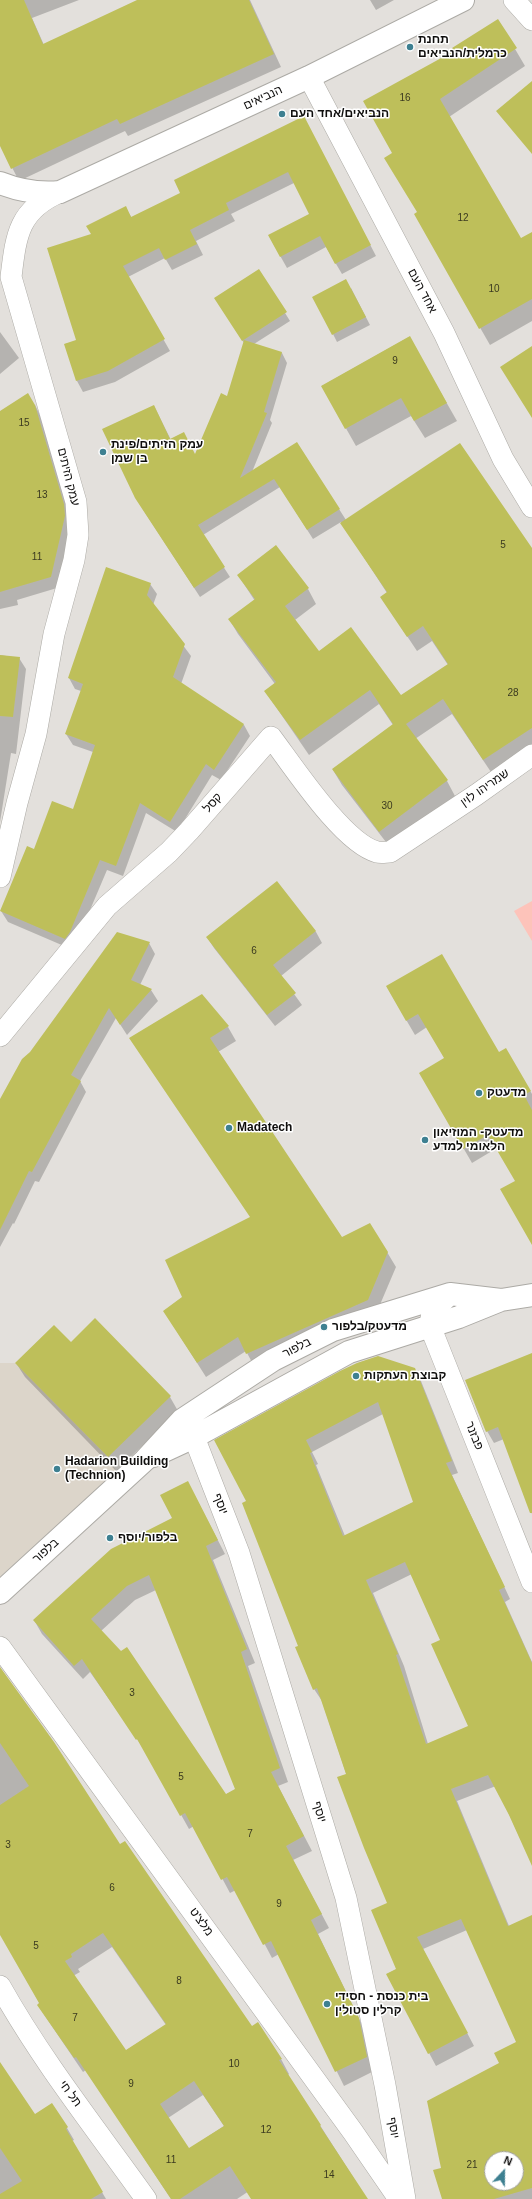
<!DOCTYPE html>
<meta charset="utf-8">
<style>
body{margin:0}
#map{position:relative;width:532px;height:2199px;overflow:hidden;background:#e3e0dc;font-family:Arial,sans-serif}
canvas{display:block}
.north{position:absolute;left:484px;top:2151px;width:40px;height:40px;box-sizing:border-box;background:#fff;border:1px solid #9f9f9e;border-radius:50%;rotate:22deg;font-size:11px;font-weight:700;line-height:16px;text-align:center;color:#0f0e0d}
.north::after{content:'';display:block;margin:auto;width:14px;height:18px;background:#3e8091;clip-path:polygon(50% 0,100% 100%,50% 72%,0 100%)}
</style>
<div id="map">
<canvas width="532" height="2199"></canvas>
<div class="north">N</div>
</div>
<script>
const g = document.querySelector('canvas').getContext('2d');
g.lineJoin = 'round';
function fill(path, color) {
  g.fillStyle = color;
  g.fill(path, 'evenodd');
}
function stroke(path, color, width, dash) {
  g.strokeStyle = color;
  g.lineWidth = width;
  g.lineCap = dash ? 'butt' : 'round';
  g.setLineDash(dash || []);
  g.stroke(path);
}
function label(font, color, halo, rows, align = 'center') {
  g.font = font + ' Arial,Heebo,sans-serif';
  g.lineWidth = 3;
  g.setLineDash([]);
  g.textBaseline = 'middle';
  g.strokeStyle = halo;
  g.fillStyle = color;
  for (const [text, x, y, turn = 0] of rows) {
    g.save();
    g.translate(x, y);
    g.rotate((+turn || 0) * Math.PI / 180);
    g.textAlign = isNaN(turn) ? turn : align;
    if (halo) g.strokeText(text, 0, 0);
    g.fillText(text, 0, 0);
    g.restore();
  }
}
fill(new Path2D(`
 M0,1363h15l93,94 14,24 -122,114z`), '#dcd5ca');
fill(new Path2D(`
 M532,901v40l-18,-30z`), '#fdc3ba');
fill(new Path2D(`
 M0,0h79l-47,18 12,27 96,-45h110l31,67 -153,69 -3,-5 -106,50 -19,-37z
 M370,0h24l-18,10z
 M498,20l27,46 -76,51 72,123 11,-7v88l-42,24 -75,-131 3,-1 -25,-60 62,-102z
 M310,129l66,127 -34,18 -16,-27 -39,21 -18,-32 41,-22 -16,-31 -63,31 4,7 -39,20 7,14 -31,15 -7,-12 -37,19 42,74 -55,31 -32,10 -6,-11 -12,-37 12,-3 15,-106 33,-28 7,11z
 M259,271l31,50 -36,23 28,9 5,10 -17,57 2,3 -20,49 45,-29 49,77 186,29v200l-39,26 -41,-61 -37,25 32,42 8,15 -66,50 -47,-61 -9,-15 60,-45 -14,-21 -70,51 -44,-64 10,-7 -37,-50 -9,-15 26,-18 -17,-26 70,14 8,15 -21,16 23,32 83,45 47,-32 -16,-24 -15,10 -36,-54 6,-4 -46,-71 -28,17 -33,-52 -77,48 27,42 -30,20 -58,-89 12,-102 17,34 24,16 33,-59 16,-54 -24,-37z
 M351,288l19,37 -33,17 -4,-8z
 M0,332l19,26 -19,16z
 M409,337l48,84 -32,17 -14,-22 -55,30 -34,-60z
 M35,405l6,12 29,99 1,11 -14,61 -40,12 1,5 -18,4v-196z
 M150,584l7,10 -4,11 38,51 -10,28 63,41 6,11 -29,44 -9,-5 -35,57 -31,-19 -23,63 -16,-6 -31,73 -5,6 -63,-27 -7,-11 34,-61 39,-40 19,-58 -20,-7 -7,-11 15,-43 -6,-2 -6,-11z
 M0,655l19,3 7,11 -10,85 -5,-1 -11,69z
 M277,883l39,49 6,11 -41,33 21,29 -27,21 -61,-78 -7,-11z
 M149,943l6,11 -15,31 11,5 7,11 -31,34 -11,-17 -36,63 6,11 -47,90 -4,-1 -21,43 -1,-1 -13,24v-146z
 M387,987l112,67 7,-4 26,44v147l-16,-60 -19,-33 -25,15 -52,-90 26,-14 -19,-32 -12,8z
 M202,995l26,32 8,14 -18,11 124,186 45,14 9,15 -20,47 -121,54 -9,-17 -40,26 -42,-66 19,-14 71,-76 -124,-183z
 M71,1343l99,54 8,14 -62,60 -91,-94 -9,-14z
 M532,1354v160l-28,-75 -10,4 -7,-12z
 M414,1369l7,12 37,92 -6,2 58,124 -5,3 27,60v202l-36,-78 -39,15 52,125 23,-10v283h-89l-1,-30 58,-105 18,-21 -51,-113 -44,19 51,97 -38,20 -49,-92 10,-5 -8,-66 -67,-202 -8,-12 -66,-187 -33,-61zM383,1414l31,88 -69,34 -29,-71 2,-1 -6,-12zM412,1574l29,67 29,85 -42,18 -24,-78 -31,-73zM492,2159h24v24h-24z
 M195,1496l30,58 -12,6 42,103 -7,3 40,116 -10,4 34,65 -19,9 36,68 -11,6 48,99 8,38 -30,15 -65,-132 -7,4 -36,-68 -6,3 -36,-67 -5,3 -43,-77 -56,-80 -7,7 -41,-45 -8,-14 139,-102zM156,1590l80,199 -11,6 -104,-143 -20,-21 34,-31z
 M0,1670l120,175 132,182 29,32 8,15 -1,1 79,124h-108l-7,-10 -15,10h-66l-85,-129 -3,2 -36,-53 -9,-14 2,-1 -40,-71zM112,1947l54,78 -41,26 -52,-75 7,-4 -2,-3zM203,2095l21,31 -35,23 -21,-31z
 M0,2074l35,42 32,12 7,12 -2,1 34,58h-106z`), '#0003');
fill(new Path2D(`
 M0,0h24l19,44 94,-44h112l25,54 -154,70 -3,-5 -106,50 -11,-23z
 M498,19l19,29 -77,51 81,139 11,-6v67l-53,30 -65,-115 3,-2 -33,-54 8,-5 -29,-52 91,-50 -2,-3z
 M532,81v73l-36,-43z
 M304,116l67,129 -36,19 -15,-28 -40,21 -12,-22 41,-21 -21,-42 -62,31 3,7 -39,20 7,14 -32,16 -6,-12 -36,18 42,73 -57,32 -32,10 -12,-37 12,-4 -29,-92 44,-14 -5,-8 40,-20 5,11 49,-24 -6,-13z
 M259,269l28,43 -45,29 -28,-43z
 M346,279l20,38 -34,18 -20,-38z
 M410,336l37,67 -33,18 -13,-23 -56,31 -24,-43z
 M244,340l38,12 -18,60 3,1 -27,65 57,-36 43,67 -33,21 -33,-51 -76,46 27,42 -31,21 -59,-90 -33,-69 52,-24 16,34 14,-7 11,22 26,-61 6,3z
 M532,346v72l-32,-51z
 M28,393l7,12 29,99 1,12 -14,61 -51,15v-181z
 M460,443l72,105v180l-49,32 -40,-61 -37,25 42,56 -69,52 -47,-63 61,-45 -23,-34 -70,50 -36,-49 12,-9 -48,-63 27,-20 -18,-24 39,-30 33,43 -24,18 34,45 32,-24 50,68 47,-31 -25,-38 -16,11 -27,-40 7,-5 -47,-69z
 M106,567l45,16 -4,12 38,49 -12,33 71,47 -30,46 -8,-6 -36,58 -30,-19 -24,63 -16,-6 -30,72 -5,7 -65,-28 27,-65 7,3 18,-48 21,8 22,-64 -30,-11 18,-50 -15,-6z
 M0,655l20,2 -7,60 -13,-1z
 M277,881l39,50 -43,34 23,28 -29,22 -61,-78z
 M117,932l33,10 -19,38 21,9 -32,36 -11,-17 -38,67 10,6 -49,91 -3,-1 -29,59v-131l22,-40 8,-7z
 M442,954l57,98 7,-4 25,43 -7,4 8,15v135l-32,-56 15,-8 -27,-46 -25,14 -44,-76 25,-15 -26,-44 -12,7 -20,-35z
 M202,994l27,32 -19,12 132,199 28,-14 18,29 -20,48 -122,54 -8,-17 -41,26 -34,-52 19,-14 -17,-37 85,-43 -121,-179z
 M95,1318l76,78 -63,61 -93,-94 39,-38 17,17z
 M532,1353v160h-2l-32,-86 -12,5 -21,-52z
 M378,1356l37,12 37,93 -6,2 59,124 -6,3 33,73v203l-23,-51 -21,-40 -37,14 57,137 24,-11v273l-38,11h-52l-9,-29 8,-2 -14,-67 72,-38 -5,-10 22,-11 -55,-123 -44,18 51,96 -40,21 -42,-80 10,-5 -25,-59 16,-7 -23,-55 -27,-71 9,-3 -29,-86 -4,2 -18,-43 3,-1 -56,-143 4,-2 -32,-61 126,-69 17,-8zM378,1402l35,100 -70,34 -33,-83 2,-1 -6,-12zM405,1562l35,78 -9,4 37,82 -42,18 -30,-89 2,-1 -32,-74zM492,2159h24v24h-24z
 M188,1481l30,59 -12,6 41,103 -6,3 39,116 -9,4 33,64 -18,10 36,68 -11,6 48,98 8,39 -32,15 -64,-131 -8,4 -36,-68 -6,3 -36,-67 -5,3 -43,-77 -1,1 -54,-81 -8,7 -41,-46 78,-71 61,-31 -12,-23zM149,1575l86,214 -9,5 -99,-147 -6,4 -30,-32 36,-33z
 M0,1667l54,75 66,102 5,-3 127,185 6,-4 24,37 -3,1 42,65 -1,1 48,73h-117l-21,-33 -50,33h-9l-95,-142 -2,1 -37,-53 2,-2 -39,-68v-130l29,-19 -29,-43zM103,1933l63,91 -40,26 -61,-89 7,-4 -1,-3zM194,2081l30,45 -35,22 -29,-44z
 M0,2062l35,52 17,-11 16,24 -2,2 37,63 -12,7h-91v-5l22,-13 -22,-33z`), '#bebf5a');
const minor = new Path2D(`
 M514,0l18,20
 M309,77l135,256 59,126 29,48
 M0,877l17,-74 19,-69 18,-100 20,-74 4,-25 -2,-33 -65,-225c5,-41 7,-67 49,-85
 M0,1036l107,-130 62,-54 20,-21 82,-94c22,29 72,106 106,115 4,1 9,0 13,0l86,-57 56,-40
 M450,1294l-18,18 -2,14 102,256
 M194,1437l45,116 107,345 39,187 20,114
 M0,1647l353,485 46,67
 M0,1986c42,75 96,143 146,213`);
const tertiary = new Path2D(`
 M0,183c20,8 39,11 60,9l249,-115 154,-77
 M153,1456l41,-19 155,-85 110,-35 42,-17 31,-5
 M0,1593l145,-133 37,-40 91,-60 60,-30 117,-36 51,6`);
stroke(minor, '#acaaa5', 22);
stroke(tertiary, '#acaaa5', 24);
stroke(minor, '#fff', 21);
stroke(tertiary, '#fff', 22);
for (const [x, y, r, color] of [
 [410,47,4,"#3e8091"],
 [282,114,4,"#3e8091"],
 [103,452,4,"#3e8091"],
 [479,1093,4,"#3e8091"],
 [229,1128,4,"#3e8091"],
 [425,1140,4,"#3e8091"],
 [324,1327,4,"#3e8091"],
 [356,1376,4,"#3e8091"],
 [57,1469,4,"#3e8091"],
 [110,1538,4,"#3e8091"],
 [327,2004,4,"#3e8091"]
]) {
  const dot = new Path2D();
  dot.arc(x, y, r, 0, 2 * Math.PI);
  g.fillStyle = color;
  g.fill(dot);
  stroke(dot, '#fff', 1.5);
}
label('10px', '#3b3a20', null, [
 ["16",405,98],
 ["12",463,218],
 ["10",494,289],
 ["9",395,361],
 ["15",24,423],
 ["13",42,495],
 ["5",503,545],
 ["11",37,557],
 ["28",513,693],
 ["30",387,806],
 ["6",254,951],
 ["3",132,1693],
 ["5",181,1777],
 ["7",250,1834],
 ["3",8,1845],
 ["6",112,1888],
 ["9",279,1904],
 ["5",36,1946],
 ["8",179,1981],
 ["7",75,2018],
 ["10",234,2064],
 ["9",131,2084],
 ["12",266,2130],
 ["11",171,2160],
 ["21",472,2165],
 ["14",329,2175]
]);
label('bold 12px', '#0f0e0d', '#fff', [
 ["תחנת",418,40],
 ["כרמלית/הנביאים",418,54],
 ["הנביאים/אחד העם",290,114],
 ["עמק הזיתים/פינת",111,445],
 ["בן שמן",111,459],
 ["מדעטק",487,1093],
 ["Madatech",237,1128],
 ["מדעטק- המוזיאון",433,1133],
 ["הלאומי למדע",433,1147],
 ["מדעטק/בלפור",332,1327],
 ["קבוצת העתקות",364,1376],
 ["Hadarion Building",65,1462],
 ["(Technion)",65,1476],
 ["בלפור/יוסף",118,1538],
 ["בית כנסת - חסידי",335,1997],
 ["קרלין סטולין",335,2011]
], 'left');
label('12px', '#0f0e0d', '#fff', [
 ["הנביאים",263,98,-25],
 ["אחד העם",422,291,62],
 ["עמק הזיתים",68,477,76],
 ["שמריהו לוין",485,788,-35],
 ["קסל",213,803,-49],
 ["בלפור",297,1348,-27],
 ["פבזנר",474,1436,68],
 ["יוסף",220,1504,69],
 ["בלפור",46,1551,-42],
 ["יוסף",319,1812,73],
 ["מלצ'ט",201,1922,54],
 ["תל חי",70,2094,54],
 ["יוסף",393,2128,80]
]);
</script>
